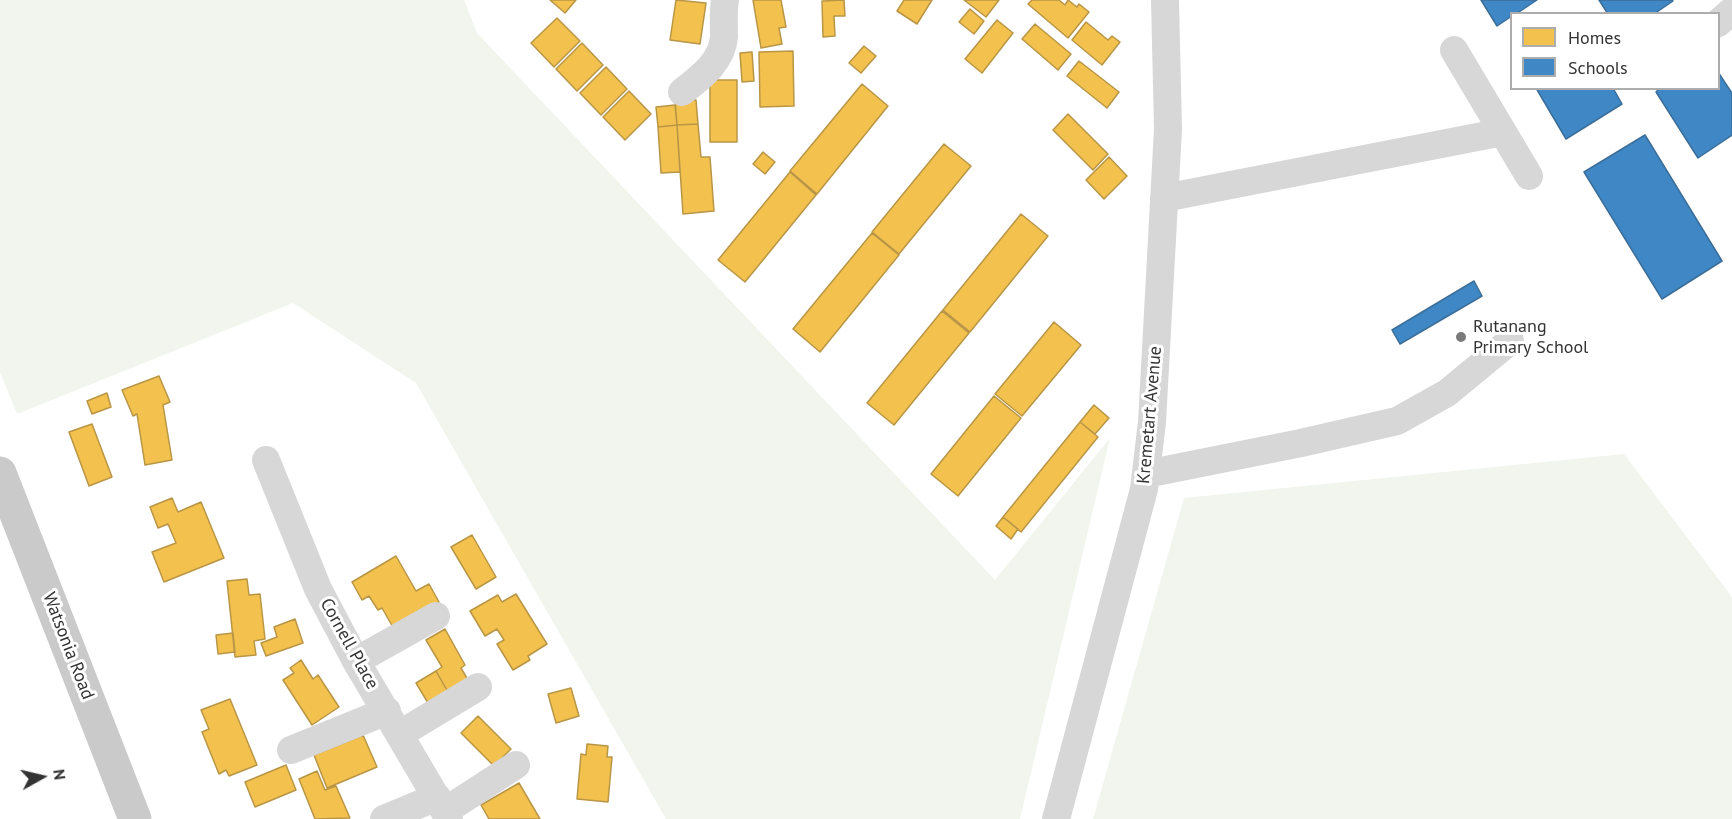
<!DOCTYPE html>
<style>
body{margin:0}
#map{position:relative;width:1732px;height:819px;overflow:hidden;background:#fff;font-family:"PT Sans",sans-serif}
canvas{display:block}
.legend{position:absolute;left:1510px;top:12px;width:210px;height:78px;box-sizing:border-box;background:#fff;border:2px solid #adadad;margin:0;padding:8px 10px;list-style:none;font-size:18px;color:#333}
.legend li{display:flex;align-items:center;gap:12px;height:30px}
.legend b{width:30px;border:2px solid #adadad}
.north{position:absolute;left:12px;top:747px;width:60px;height:60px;-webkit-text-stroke:4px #fff;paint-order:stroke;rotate:82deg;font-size:16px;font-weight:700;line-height:24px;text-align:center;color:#333}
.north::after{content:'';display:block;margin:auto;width:21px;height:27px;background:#333;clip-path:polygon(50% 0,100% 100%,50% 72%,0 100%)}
</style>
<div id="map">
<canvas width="1732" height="819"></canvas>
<ul class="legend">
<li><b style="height:16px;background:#f2c14e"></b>Homes</li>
<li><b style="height:16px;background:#3f88c5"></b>Schools</li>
</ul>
<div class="north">N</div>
</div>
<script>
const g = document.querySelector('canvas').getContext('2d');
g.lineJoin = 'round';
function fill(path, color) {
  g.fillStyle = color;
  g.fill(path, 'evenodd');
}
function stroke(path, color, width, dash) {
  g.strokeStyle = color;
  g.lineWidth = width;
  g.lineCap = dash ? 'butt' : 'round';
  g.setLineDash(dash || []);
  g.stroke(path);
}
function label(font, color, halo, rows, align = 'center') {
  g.font = font + ' "PT Sans",sans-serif';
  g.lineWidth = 6;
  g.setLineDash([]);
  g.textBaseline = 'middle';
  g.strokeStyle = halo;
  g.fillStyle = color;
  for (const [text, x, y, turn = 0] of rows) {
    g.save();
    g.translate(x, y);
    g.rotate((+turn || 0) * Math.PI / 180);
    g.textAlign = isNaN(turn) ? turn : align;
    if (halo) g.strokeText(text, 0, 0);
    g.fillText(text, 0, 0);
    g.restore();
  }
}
fill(new Path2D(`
 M0,0h464l13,33 518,547 115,-142 -90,381h-354l-250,-436 -123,-80 -276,111 -17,-42z
 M1624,454l108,143v222h-639l91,-321z`), '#f1f5ed');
const homes = new Path2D(`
 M550,0h26l-11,13z
 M676,0l30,3 -6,41 -30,-4z
 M753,0h28l5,27 -7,1 3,16 -21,4z
 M844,0l1,16h-11l1,20 -12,1 -1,-36z
 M904,0h28l-15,24 -20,-13z
 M964,0h35l-13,17z
 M1032,0h27l6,5 3,-5 9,7 2,-3 10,8 -21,26 -40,-34z
 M970,9l14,12 -10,13 -15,-12z
 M557,18l23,23 -26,26 -23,-24z
 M997,20l16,13 -31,40 -17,-14z
 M1086,22l22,18 4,-4 8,6 -18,23 -30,-25z
 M1035,24l36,30 -13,16 -36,-31z
 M582,43l21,22 -26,26 -21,-22z
 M864,46l12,10 -15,17 -12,-10z
 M793,51l1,55 -34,1 -1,-55z
 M752,52l2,29 -12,1 -2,-29z
 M1079,61l40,31 -12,16 -40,-32z
 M606,67l21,22 -26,26 -21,-22z
 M710,80h27v62h-27z
 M862,84l26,22 -71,88 -27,-23z
 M629,91l22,23 -26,26 -22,-23z
 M696,100l2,24 -21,1 -2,-24z
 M675,105l2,20 -19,2 -2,-20z
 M1068,114l40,40 -15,16 -40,-40z
 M698,124l3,33h9l4,54 -31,3 -6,-89z
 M677,125l3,47 -19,1 -3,-46z
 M944,144l27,22 -72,88 -27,-22z
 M763,152l12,10 -10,12 -12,-10z
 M1109,157l18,19 -23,23 -18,-19z
 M790,172l26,23 -71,87 -27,-22z
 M1021,214l27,22 -78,96 -27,-22z
 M872,233l27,22 -79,97 -27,-23z
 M942,311l27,22 -75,92 -27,-22z
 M1054,322l27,23 -59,71 -27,-22z
 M159,376l11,26 -7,3 9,55 -27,5 -8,-51 -4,2 -11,-26z
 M107,393l4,14 -19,7 -5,-13z
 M994,396l27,22 -63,78 -27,-22z
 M1094,405l15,13 -14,16 -15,-12z
 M1080,422l18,15 -77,95 -18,-15z
 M92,424l20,53 -23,9 -20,-54z
 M172,498l6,14 23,-10 23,56 -60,24 -12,-30 24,-9 -8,-19 -10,4 -8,-21z
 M1003,517l15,12 -7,10 -15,-13z
 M472,535l24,42 -20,12 -25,-42z
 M396,556l20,35 13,-7 10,18 -45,27 -12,-21 -4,2 -9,-14 -7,4 -10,-18z
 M247,579l2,16 11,-1 5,45 -11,2 2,14 -21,2 -8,-76z
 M516,594l31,50 -19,12 2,4 -17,10 -16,-26 7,-4 -7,-11 -12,7 -15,-25 28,-16 4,7z
 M295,619l8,24 -37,13 -5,-13 16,-6 -3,-10z
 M445,629l20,36 -4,3 7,12 -20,12 -12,-21 6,-4 -16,-27z
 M233,633l2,19 -17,2 -2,-19z
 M301,660l12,19 5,-4 21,32 -27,18 -29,-45 11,-7 -4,-5z
 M436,671l12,21 -20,11 -12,-20z
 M571,688l8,28 -23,7 -8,-29z
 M230,699l27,66 -28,11 -3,-6 -7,4 -17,-42 7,-3 -8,-19z
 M478,716l33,33 -17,17 -33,-33z
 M363,735l14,32 -50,21 -13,-33z
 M587,744l21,2 -1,11h5l-4,45 -31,-3 4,-45 5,1z
 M286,765l10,25 -41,17 -10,-25z
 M317,771l8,19 11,-4 14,32 -35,1 -16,-40z
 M519,783l21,36h-51l-8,-14z`);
fill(homes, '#f2c14e');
stroke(homes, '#b99646', 1.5);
const schools = new Path2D(`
 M1481,0h56l-21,14h-4v2l-15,10z
 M1599,0h73l1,1 -19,13h-46z
 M1718,72l14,21v42l-34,23 -42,-66 4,-4h58z
 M1536,88h77l9,16 -56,35z
 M1645,135l77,126 -60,38 -78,-127z
 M1474,281l8,15 -82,48 -8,-14z`);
fill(schools, '#3f88c5');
stroke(schools, '#3b6e99', 1.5);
stroke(new Path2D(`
 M1718,23l14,-12
 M1454,50l75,126
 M682,92c18,-14 40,-30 42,-55 0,-12 -1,-25 1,-37
 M1164,198l339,-66
 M266,460l52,129 38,72 93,158
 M1146,474l155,-31 96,-22 50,-28 63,-52
 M356,661l80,-45
 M400,734l78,-47
 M291,750l96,-39
 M445,811l71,-46
 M384,819l53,-22
 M1056,819l88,-330 8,-67 16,-293 -3,-129`), '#d7d7d7', 28);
stroke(new Path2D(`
 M0,473l135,346`), '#cacaca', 33);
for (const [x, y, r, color] of [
 [1461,337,6,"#7a7a7a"]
]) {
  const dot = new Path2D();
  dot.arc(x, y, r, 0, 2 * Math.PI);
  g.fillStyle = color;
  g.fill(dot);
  stroke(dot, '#fff', 2);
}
label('18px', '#333', '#fff', [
 ["Rutanang",1473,327],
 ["Primary School",1473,348]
], 'left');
label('18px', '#333', '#fff', [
 ["Kremetart Avenue",1150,415,-85],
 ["Cornell Place",349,644,61],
 ["Watsonia Road",68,646,69]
]);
</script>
